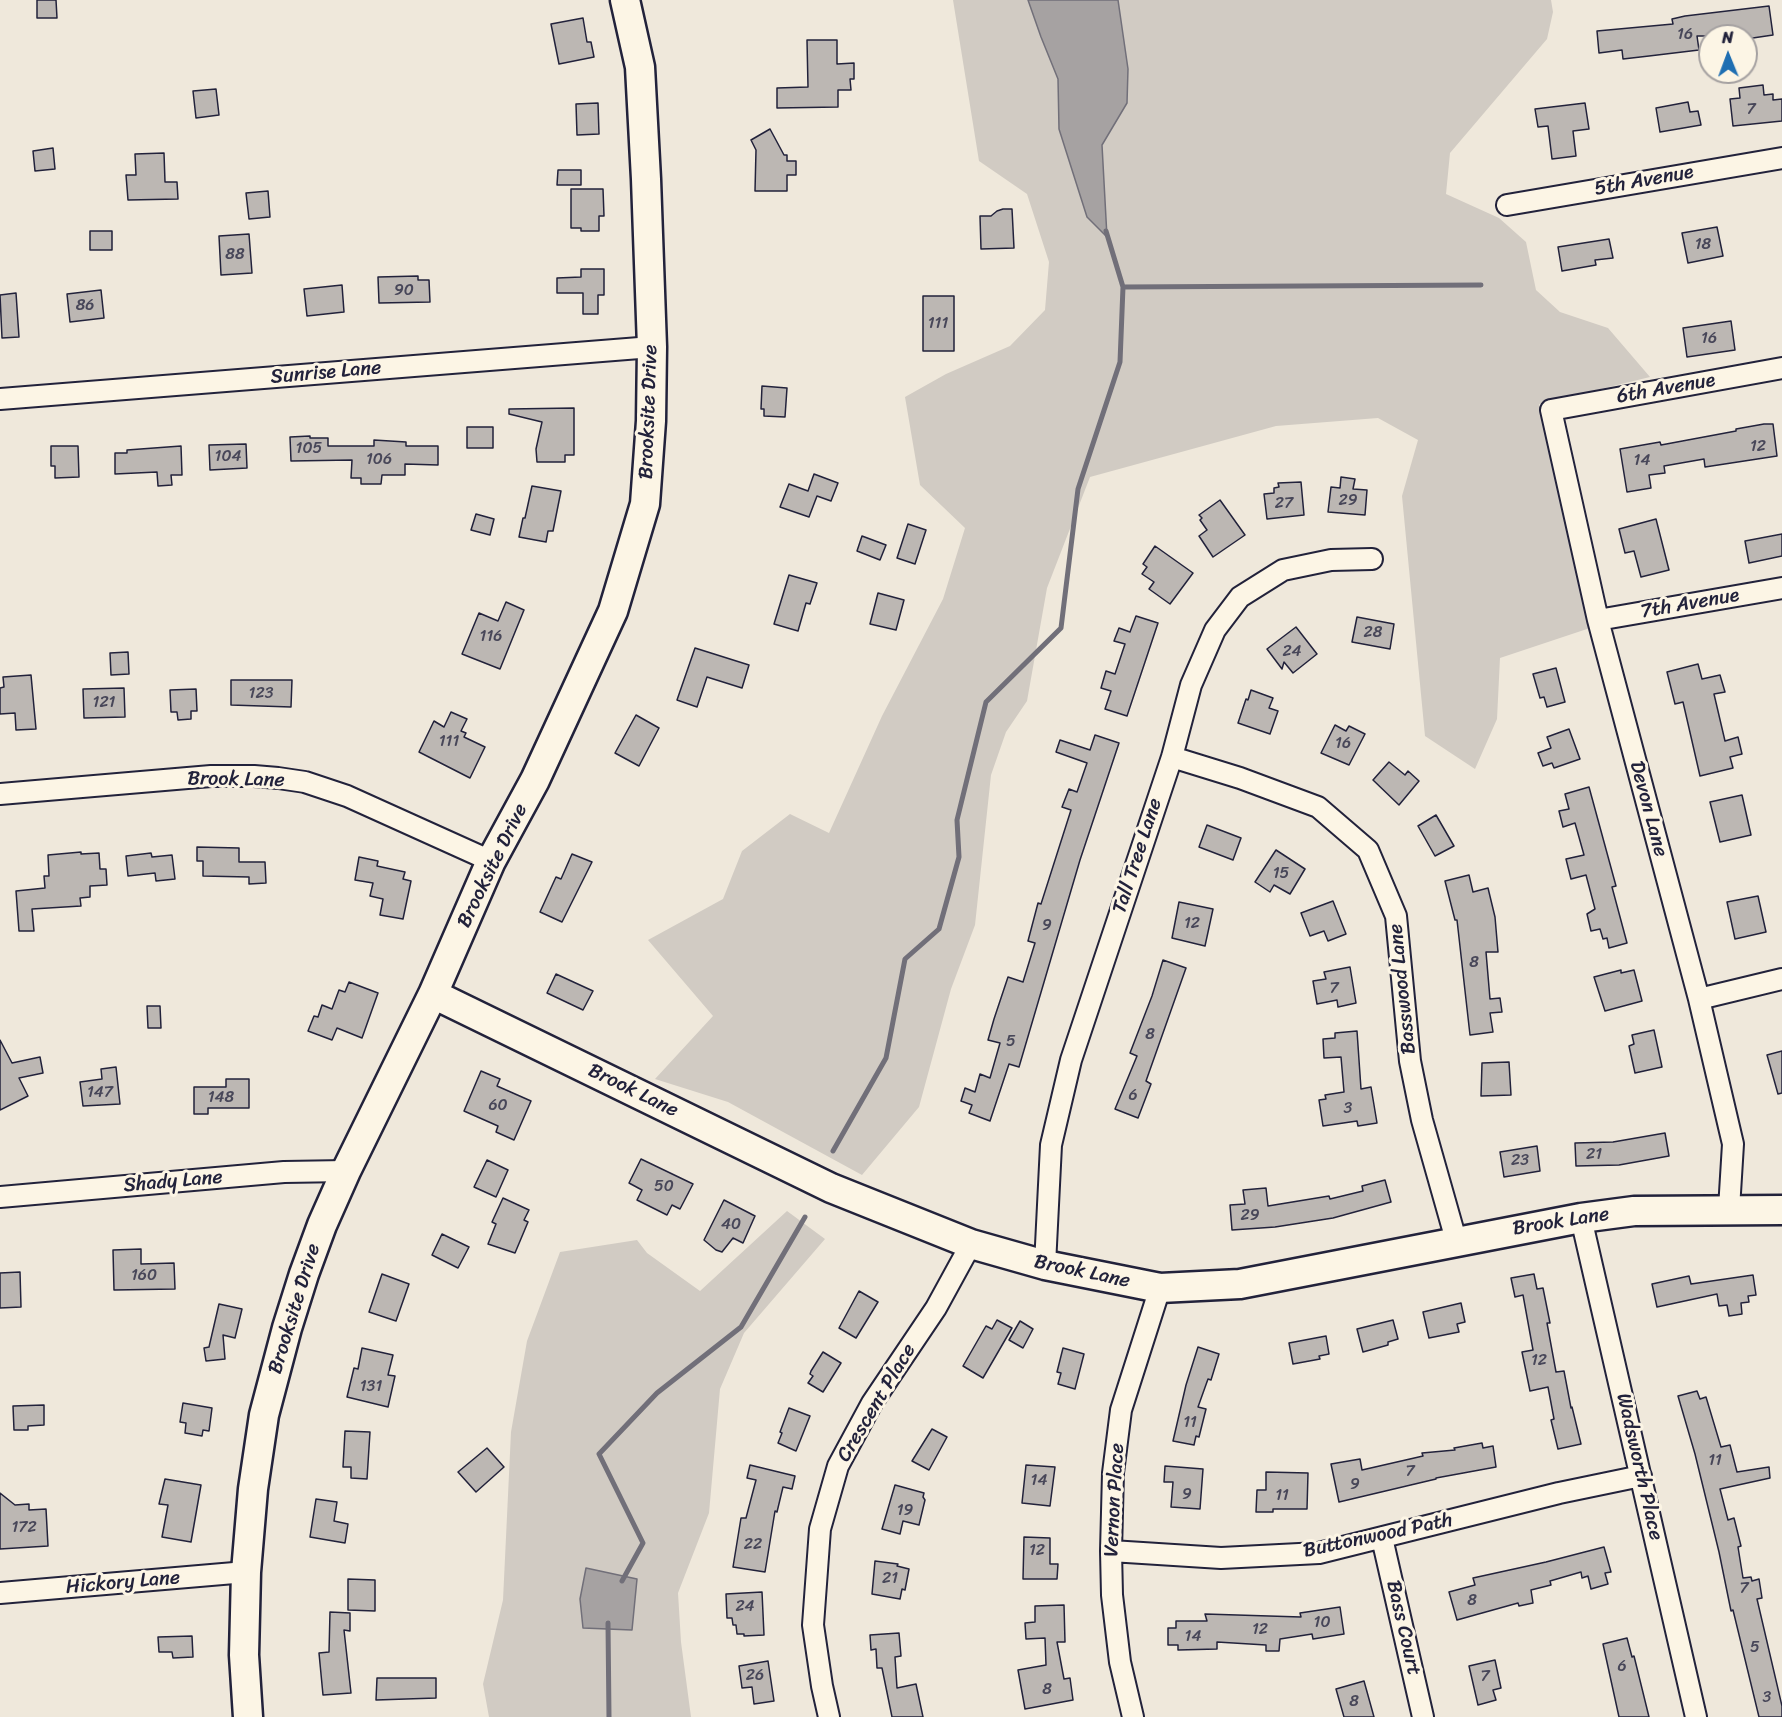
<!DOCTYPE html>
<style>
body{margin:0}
#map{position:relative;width:1782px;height:1717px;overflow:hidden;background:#efe8db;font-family:Sriracha,sans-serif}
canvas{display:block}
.north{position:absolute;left:1698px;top:24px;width:60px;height:60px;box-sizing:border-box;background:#fcf5e5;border:2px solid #a5a1a1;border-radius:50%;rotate:359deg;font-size:16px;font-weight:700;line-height:24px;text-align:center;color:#22223b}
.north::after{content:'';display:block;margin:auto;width:21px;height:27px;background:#1f6fb2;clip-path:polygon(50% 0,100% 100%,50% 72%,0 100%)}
</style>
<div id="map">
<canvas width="1782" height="1717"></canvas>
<div class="north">N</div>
</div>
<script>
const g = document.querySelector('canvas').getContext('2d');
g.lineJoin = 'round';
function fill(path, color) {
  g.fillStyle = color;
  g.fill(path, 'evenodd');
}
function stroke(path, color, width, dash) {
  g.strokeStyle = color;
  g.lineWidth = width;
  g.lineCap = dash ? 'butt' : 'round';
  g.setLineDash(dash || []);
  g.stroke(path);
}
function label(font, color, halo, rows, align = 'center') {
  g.font = font + ' Sriracha,sans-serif';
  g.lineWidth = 6;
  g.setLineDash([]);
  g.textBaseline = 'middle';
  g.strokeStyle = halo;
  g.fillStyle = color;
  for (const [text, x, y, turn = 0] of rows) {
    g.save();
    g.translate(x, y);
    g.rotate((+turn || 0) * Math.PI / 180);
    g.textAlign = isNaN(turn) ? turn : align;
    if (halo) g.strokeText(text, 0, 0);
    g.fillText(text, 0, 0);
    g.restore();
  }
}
fill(new Path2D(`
 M953,0h75l13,37 17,42 1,50 48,107 -5,-91 25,-42 1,-34 -10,-69h433l2,12 -6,27 -97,114 -4,41 53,24 27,24 10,48 24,22 48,16 42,49 -111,27 54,223 -93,31 -3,61 -22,50 -50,-33 -23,-240 16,-56 -40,-22 -102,8 -186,51 -43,111 -20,113 -21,31 -15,43 -16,150 -24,64 -32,118 -57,68 -134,-73 -73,-23 58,-63 -65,-76 75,-41 19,-48 48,-37 39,19 53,-117 61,-117 22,-71 -45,-43 -15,-88 41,-23 64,-28 35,-36 4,-48 -22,-68 -48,-33z
 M787,1211l38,28 -81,94 -24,56 -11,124 -31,80 3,49 10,75h-202l-6,-33 20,-84 8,-168 16,-91 33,-89 77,-12 10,13 53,38z`), '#d1cbc3');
const water = new Path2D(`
 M1028,0h90l10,69 -1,34 -25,42 5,92 -20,-20 -28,-88 -1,-50 -17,-42z
 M586,1568l51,11 -5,51 -49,-2 -3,-29z`);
fill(water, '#a6a2a2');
stroke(water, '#716f79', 1.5);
stroke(new Path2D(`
 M1106,231l17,56 358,-2
 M833,1151l53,-93 19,-99 34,-30 20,-72 -2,-37 29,-118 75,-74 17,-139 42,-127 3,-75
 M622,1581l21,-38 -44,-89 58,-61 84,-66 64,-110
 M608,1623l1,94`), '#716f79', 5);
const building = new Path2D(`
 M37,0h19l1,18h-20z
 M1769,6l4,29 -27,4v-3h-49l2,14 -50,6 -26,3 -1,-9 -23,3 -2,-22 76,-7 -1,-5 13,-3z
 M583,18l4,24h4l3,15 -35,7 -8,-40z
 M807,40h30v24l17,-1v16h-4l1,11h-13v17l-61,1v-20l31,-1z
 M1763,85l1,10 9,-1v6l9,-1v22l-49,5 -3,-27 10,-1 -1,-10z
 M216,89l3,26 -23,3 -3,-27z
 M1688,102l2,10 8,-1 3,14 -41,7 -4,-24z
 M598,103l1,31 -22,1 -1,-31z
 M1585,103l4,26 -16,2 3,25 -24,3 -4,-33 -10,1 -3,-18z
 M770,129l14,26h3v6h9v14h-9v16h-32l1,-41 -5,-10z
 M53,148l2,21 -20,2 -2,-20z
 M164,153l1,29h12l1,17 -50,1 -2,-25h10l-1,-21z
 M558,170h23v15h-24z
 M571,189h32l1,27h-5v15h-18v-3h-10z
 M268,191l2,26 -21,2 -3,-26z
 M1003,209h9l2,39 -33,1 -1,-33h11l6,-5z
 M1717,227l6,29 -35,7 -6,-30z
 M90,231h22v19h-22z
 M249,234l3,39 -31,2 -2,-39z
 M1609,239l4,19 -18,2 1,5 -34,6 -4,-24z
 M581,269h23v26h-6v19h-15v-21h-26v-15l24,-1z
 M418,276v4h11l1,22 -51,1 -1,-26z
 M342,285l2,27 -37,4 -3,-27z
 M101,290l3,28 -34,4 -3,-28z
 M16,293l3,44 -17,1 -2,-43z
 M923,296h31v55h-31z
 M1731,321l4,29 -48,7 -4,-29z
 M762,386l25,2 -2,29 -21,-1v-7h-3z
 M574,408v47h-9v7h-28l-1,-13 6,-27 -33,-8v-5z
 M1764,424h9l4,32 -72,11 -1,-8 -40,7 1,7 -16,2 2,13 -24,4 -7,-43 40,-7 1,3 75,-14v-2z
 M467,427h26v21h-26z
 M310,436v2h18v8h46v-6l32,2v4h32v19l-33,-1v11h-23l-1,9h-20v-6h-10l1,-18 -61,1 -1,-24z
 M246,444l1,24 -37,2 -1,-25z
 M51,446h27l1,31 -24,1v-12h-4z
 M181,446l1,29h-11l1,10 -14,1 -1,-14 -42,2v-21h12v-3z
 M814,474l24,9 -7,18 -14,-5 -8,21 -29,-10 9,-23 19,7z
 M1341,477l14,2 -2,10 14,1 -2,25 -37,-3 3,-25 9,1z
 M1301,482l3,33 -37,4 -3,-25 10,-1v-5l5,-1 -1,-4z
 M532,486l29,5 -8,40h-5l-2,11 -27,-5 4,-19h2z
 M1220,500l25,35 -32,22 -14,-21 8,-6 -7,-10 2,-2 -3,-3z
 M476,514l18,5 -4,16 -19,-5z
 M1656,519l13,51 -28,7 -7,-26 -9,2 -6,-24z
 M908,524l18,6 -11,34 -18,-6z
 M1782,534v22l-33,7 -4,-22z
 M862,536l24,9 -6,15 -23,-9z
 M1155,546l38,27 -23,31 -21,-15 5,-7 -12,-8 5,-7 -4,-3z
 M789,575l28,8 -7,21 -4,-1 -8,28 -24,-7z
 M878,593l26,7 -8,30 -26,-6z
 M506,602l18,8 -24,59 -38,-15 17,-41 19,8z
 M1136,616l22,7 -31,93 -22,-7 6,-18 -10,-3 5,-17 9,3 10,-30 -11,-3 5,-13 11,4z
 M1357,617l37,7 -4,25 -38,-7z
 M1296,627l21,27 -24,19 -9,-11 -2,7 -15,-20z
 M695,648l54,17 -7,23 -35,-11 -10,30 -20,-7z
 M128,652l1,22 -18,1 -1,-22z
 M1698,664l4,15 18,-4 5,17 -11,2 11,47 13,-4 4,17 -12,3 3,11 -33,8 -17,-74 -8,2 -8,-32z
 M1556,668l9,34 -18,5 -3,-10 -4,1 -7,-24z
 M31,675l5,54 -20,1 -1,-17 -15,1v-26l4,-1 -1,-10z
 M231,680h61l-1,27 -60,-2z
 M124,688l1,29 -41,1 -1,-29z
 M196,689l1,22h-6v8l-13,1 -1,-8h-6l-1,-22z
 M1251,690l22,8 -4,10 9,3 -8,23 -32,-11 8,-24 2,1z
 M451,712l16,7 -6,12 5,2 -2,4 21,10 -15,31 -51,-26 15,-31 10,6z
 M636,715l23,13 -20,38 -24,-13z
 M1335,725l11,6 3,-5 16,8 -16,31 -28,-12z
 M1569,729l11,30 -26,9 -2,-5 -9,3 -5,-13 13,-5 -4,-11z
 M1095,735l24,8 -39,117 -61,207 -10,-3 -19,57 -21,-8 3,-8 -11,-4 4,-13 10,4 5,-18 10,4 10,-35 -12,-3 6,-21 14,-42 15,5 12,-39 -7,-2 10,-38 3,1 30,-94 -9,-3 7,-18 8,3 10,-29 -31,-11 4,-12 30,10z
 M1389,762l16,13 3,-4 11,10 -20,24 -26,-25z
 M1589,787l27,99 -4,1 15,56 -18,5 -2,-10 -4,1 -3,-10 -9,2 -4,-17 8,-5 -9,-34 -15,4 -5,-20 18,-4 -9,-32 -12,4 -4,-16 10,-2 -4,-15z
 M1742,795l9,40 -31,7 -10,-40z
 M1436,815l18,31 -19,10 -17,-30z
 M1207,825l34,13 -8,22 -34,-13z
 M197,847l42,1v14h26l1,21 -17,1v-7l-46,-1v-15h-6z
 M1276,850l29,19 -15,25 -16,-9 -4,7 -15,-10z
 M81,852v2l18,-1 1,16h6l1,16 -17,1v11l-10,1 1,8 -49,3 2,22h-15l-3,-40 29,-3 -1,-12h5l-1,-21z
 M151,853l1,4 20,-2 3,24 -19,2 -1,-8 -27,3 -2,-20z
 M572,854l20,8 -30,60 -22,-10 16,-35 5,2z
 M359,857l19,4 -1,5 28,6 -2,7 8,2 -8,38 -23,-4 3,-16 -13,-3 3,-13 -18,-3z
 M1469,875l4,17 15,-4 7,29 3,35h-12l4,47 10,-1 2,14 -12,1 3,19 -23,3 -13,-115h-2l-10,-39z
 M1758,896l8,36 -31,7 -8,-37z
 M1333,901l13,33 -18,7 -4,-10 -14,5 -9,-23z
 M1179,902l34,7 -8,37 -33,-8z
 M1163,960l23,8 -40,113 5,3 -13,34 -23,-9 22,-53 -7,-3 22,-57z
 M1350,967l6,36 -18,4 -1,-7 -20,4 -4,-23 13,-2 -2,-7z
 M1621,970v3l13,-3 8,31 -37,10 -11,-34z
 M556,974l37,17 -10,19 -36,-17z
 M349,982l29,11 -16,45 -25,-10 -5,12 -24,-9 6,-15 4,1 4,-12 10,4 7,-19 6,2z
 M147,1006h13l1,22h-13z
 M1654,1030l8,37 -27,6 -6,-27 5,-2 -2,-9z
 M1357,1031l4,58 10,-2 6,36 -19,3 -1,-5 -34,5 -4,-26 7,-1 -1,-4 19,-3 -3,-35 -17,1 -1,-19 12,-1v-5z
 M0,1040l12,23 28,-6 3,16 -24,5 9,18 -28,14z
 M1782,1051v42l-4,1 -11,-39z
 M1509,1062l2,33 -30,1 1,-33z
 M116,1067l4,37 -37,2 -3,-24 22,-3 -1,-10z
 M481,1071l19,8 -3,7 34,15 -17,39 -18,-8 2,-6 -34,-15z
 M226,1079h23v29h-41v6h-14v-27h32z
 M1665,1133l4,23 -50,9 -43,1 -1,-23 38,-1z
 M1537,1146l3,25 -36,6 -4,-25z
 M641,1159l52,25 -13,25 -8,-4 -5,10 -30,-15 5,-10 -13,-7z
 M487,1160l21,10 -12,27 -22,-10z
 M1385,1180l6,22 -58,16 -58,9 -43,3 -2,-25 15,-1 -2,-14 23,-2 2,18 61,-10 1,3 33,-8 -1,-5z
 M503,1198l26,12 -5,10 4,2 -13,31 -27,-9 8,-20 -4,-2z
 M724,1200l31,16 -12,27 -10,-5 -11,14 -6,-2 -12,-10z
 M442,1234l27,13 -11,21 -26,-13z
 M141,1249v15l33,-1 1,26 -61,1 -1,-40z
 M20,1272l1,35 -21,1v-35z
 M382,1274l27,10 -13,37 -27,-9z
 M1534,1274l3,15 6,-1 7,35h-3l9,49 8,-1 7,37 1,-1 9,37 -23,5 -7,-29 3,-1 -6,-32 -18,4 -8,-39 11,-2 -10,-55 -8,2 -4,-19z
 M1753,1275l3,20 -8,1 1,6 -8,1 1,11 -13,2 -2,-11 -8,1 -2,-12 -60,13 -5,-23 37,-8 2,8z
 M859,1291l19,11 -22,36 -17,-10z
 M1461,1303l4,19 -8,2 2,8 -30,6 -6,-26z
 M219,1304l23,5 -7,29 -12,-3 2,24 -19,2 -2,-13 5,-1z
 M997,1320l15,8 -29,50 -20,-12 23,-40 6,3z
 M1393,1320l5,19 -10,3v3l-25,7 -6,-23z
 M1020,1321l13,8 -10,19 -14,-8z
 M1326,1336l3,18 -10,2 1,3 -27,5 -4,-21z
 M1198,1347l21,7 -8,26 -3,-1 -10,28 8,2 -7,28 -3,-1 -2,9 -21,-4 13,-56z
 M362,1348l31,7 -5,20 7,1 -7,31 -41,-10 7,-29 4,1z
 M1063,1348l21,6 -9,35 -17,-5 3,-11 -4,-1z
 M823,1352l18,11 -18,29 -15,-9 5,-7 -3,-2 1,-3z
 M1697,1391l3,8 6,-2 15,50 9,-2 7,27 32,-5 1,11 -50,11 8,31 6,-2 7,28 -3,1 5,31 8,-1 1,4 7,-2 3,19 -5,1 25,107v11h-23l-26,-107 -2,1 -12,-59 -24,-98 -17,-58z
 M183,1403l29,5 -3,23 -6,-1 -1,6 -17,-3 1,-10 -6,-1z
 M44,1405v20l-16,1v4h-14l-1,-24z
 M789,1408l21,8 -14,35 -18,-8 4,-10 -2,-1z
 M932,1429l15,8 -18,33 -17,-9z
 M345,1431l25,1 -3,47 -16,-1v-11h-8z
 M1482,1443l1,5 10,-2 3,21 -60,11v1l-97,23 -8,-38 29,-5 2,11 61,-14 -1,-3 33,-3 -1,-2z
 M487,1448l17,19 -28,25 -18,-20z
 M750,1465l45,11 -3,13 -9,-2 -6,25 -2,-1 -10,61 -32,-5 8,-49h5l10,-38 -9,-2z
 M1026,1465l29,2 -5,39 -28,-3z
 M1165,1466l38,3 -3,40 -29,-2 2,-25h-9z
 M1266,1472l42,1 -1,36h-34v3h-17l1,-22h9z
 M165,1479l36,6 -10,57 -29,-5 6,-32 -9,-1z
 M895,1485l29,8 -1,4 2,3 -6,25 -16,-4 -3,13 -18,-5z
 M0,1493l15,12 14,-1v6l17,-1 2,37 -48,3z
 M316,1499l21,3 -3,19 14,3 -3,19 -35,-6z
 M1024,1537l26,1v26h8l-1,15h-34z
 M1604,1547l7,25 -6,1 3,11 -17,5 -3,-13 -6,2 -1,-6 -31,9 1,4 -20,5 2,13 -14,3 -1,-3 -61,17 -8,-28 26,-7 -2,-7 73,-16z
 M875,1561l23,3 -1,2 12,3 -4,21 -3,-1 -2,10 -28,-5z
 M348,1579l27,1v31l-27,-1z
 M762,1592l2,43 -20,1v-2h-7l-1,-9h-3l-1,-7h-5l-1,-24z
 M1064,1605l1,37h-8l7,37 6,-1 3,22 -48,9 -7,-39 28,-5 -1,-27 -19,1 -1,-16 10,-1v-16z
 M1340,1607l4,27 -31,5 -1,-5 -32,5 -1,12h-13v-6l-49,-3v7l-39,1v-5h-10v-17h8v-7h31l-2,-7 96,3 -1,-4z
 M330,1612l20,1v18l-6,-1 7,63 -28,2 -4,-42 10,-1z
 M899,1633l2,23 -6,1 2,31 19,-4 7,33h-31l-10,-49h-5l-1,-19 -5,1 -1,-15z
 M192,1636l1,21 -20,1 -1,-6h-13l-1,-15z
 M1627,1638l5,19 2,-1 15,61h-30l-16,-73z
 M1495,1660l6,28 -8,2 3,10 -18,5 -9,-39z
 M768,1661l6,40 -20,3 -2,-17 -10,1 -3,-22z
 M377,1678h59v20l-60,2z
 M1364,1681l10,36h-30l-8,-28z`);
fill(building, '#bcb7b3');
stroke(building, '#22223b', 1.5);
const street = new Path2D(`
 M1507,205l275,-47
 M0,399l652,-52
 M1598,620l184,-32
 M1172,757l68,21 78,29 50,43 28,66 14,145 12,59 34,120
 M0,794l211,-18h43l24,2 27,4 42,14 144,65
 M1699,999l83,-20
 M0,1197l284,-25 62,-1
 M1729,1209l4,-65 -34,-145 -101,-379 -47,-210 231,-42
 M1581,1218l115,499
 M1045,1265l6,-120 20,-85 101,-303 19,-72 24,-55 25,-33 43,-27 48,-10 41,-1
 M1382,1538l41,179
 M1111,1551l110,7 98,-5 240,-60 82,-17
 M0,1593l246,-21
 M829,1717l-7,-31 -9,-61 7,-96 18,-63 34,-63 64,-95 35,-64
 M1133,1717l-13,-55 -8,-67 -1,-44 2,-78 8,-63 39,-122`);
const secondary = new Path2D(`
 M433,994l398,194 140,56 74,21 115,23 80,-4 341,-66 53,-7 148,-1
 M248,1717l-4,-62 2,-83 7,-83 11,-74 23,-87 17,-54 18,-49 24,-54 87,-177 58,-133 44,-81 78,-169 32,-107 6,-83 1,-74 -6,-168 -6,-112 -15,-67`);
stroke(street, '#22223b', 24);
stroke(secondary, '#22223b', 33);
stroke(street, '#fcf5e5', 20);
stroke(secondary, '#fcf5e5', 28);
label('16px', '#484759', null, [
 ["16",1685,35],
 ["7",1751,110],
 ["18",1703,245],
 ["88",235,255],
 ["90",404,291],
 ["86",85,306],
 ["111",938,324],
 ["16",1709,339],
 ["12",1758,447],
 ["105",309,449],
 ["104",228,457],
 ["106",379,460],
 ["14",1642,461],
 ["29",1348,501],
 ["27",1284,504],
 ["28",1373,633],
 ["116",491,637],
 ["24",1292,652],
 ["123",261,694],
 ["121",104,703],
 ["111",449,742],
 ["16",1343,744],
 ["15",1281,874],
 ["12",1192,924],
 ["9",1047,926],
 ["8",1474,963],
 ["7",1334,989],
 ["8",1150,1035],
 ["5",1011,1042],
 ["147",100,1093],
 ["6",1133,1096],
 ["148",221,1098],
 ["60",498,1106],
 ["3",1348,1109],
 ["21",1594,1155],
 ["23",1520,1161],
 ["50",664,1187],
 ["29",1250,1216],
 ["40",731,1225],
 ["160",144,1276],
 ["12",1539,1361],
 ["131",371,1387],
 ["11",1190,1423],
 ["11",1715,1461],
 ["7",1410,1472],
 ["14",1039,1481],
 ["9",1355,1485],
 ["9",1187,1495],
 ["11",1282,1496],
 ["19",905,1511],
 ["172",24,1528],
 ["22",753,1545],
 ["12",1037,1551],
 ["21",890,1579],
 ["7",1744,1589],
 ["8",1472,1601],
 ["24",745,1607],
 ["10",1322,1623],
 ["12",1260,1630],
 ["14",1193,1637],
 ["5",1755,1648],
 ["6",1622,1667],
 ["26",755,1676],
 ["7",1485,1677],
 ["8",1047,1690],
 ["3",1767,1698],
 ["8",1354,1702]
]);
label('20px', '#22223b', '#fcf5e5', [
 ["5th Avenue",1644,181,-10],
 ["Sunrise Lane",326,373,-5],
 ["6th Avenue",1666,389,-10],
 ["Brooksite Drive",649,412,-88],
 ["7th Avenue",1690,604,-10],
 ["Brook Lane",236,780,1],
 ["Devon Lane",1648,809,75],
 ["Tall Tree Lane",1138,856,-72],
 ["Brooksite Drive",493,866,-64],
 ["Basswood Lane",1403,989,-96],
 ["Brook Lane",633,1091,26],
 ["Shady Lane",173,1182,-5],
 ["Brook Lane",1561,1222,-9],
 ["Brook Lane",1082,1272,12],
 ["Brooksite Drive",295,1309,-73],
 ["Crescent Place",877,1403,-59],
 ["Wadsworth Place",1639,1467,77],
 ["Vernon Place",1115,1500,-87],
 ["Buttonwood Path",1378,1536,-12],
 ["Hickory Lane",123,1583,-5],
 ["Bass Court",1403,1628,77]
]);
</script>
